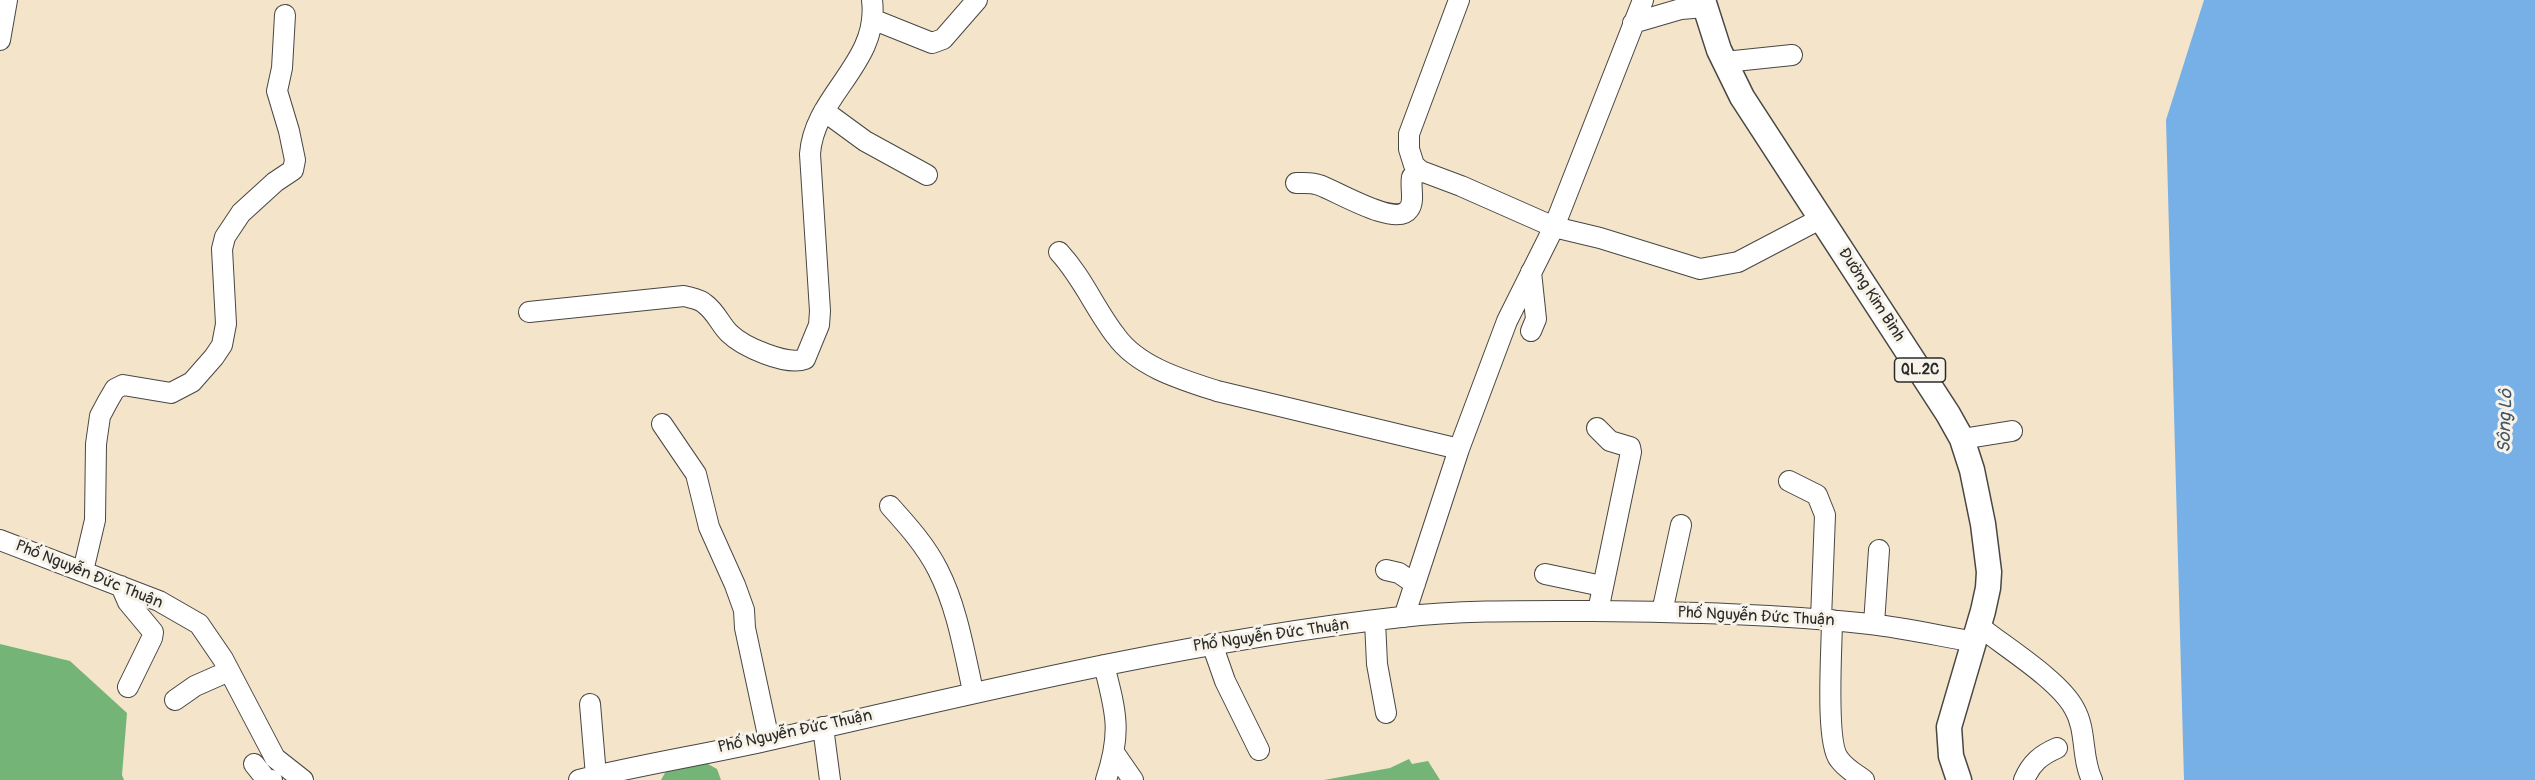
<!DOCTYPE html>
<meta charset="utf-8">
<style>
body{margin:0}
canvas{display:block;background:#f3e4ca}
</style>
<canvas width="2535" height="780"></canvas>
<script>
const g = document.querySelector('canvas').getContext('2d');
g.lineJoin = 'round';
function fill(path, color) {
  g.fillStyle = color;
  g.fill(path, 'evenodd');
}
function stroke(path, color, width, dash) {
  g.strokeStyle = color;
  g.lineWidth = width;
  g.lineCap = dash ? 'butt' : 'round';
  g.setLineDash(dash || []);
  g.stroke(path);
}
function label(font, color, halo, rows, align = 'center') {
  g.font = font + ' Pangolin,sans-serif';
  g.lineWidth = 6;
  g.setLineDash([]);
  g.textBaseline = 'middle';
  g.strokeStyle = halo;
  g.fillStyle = color;
  for (const [text, x, y, turn = 0] of rows) {
    g.save();
    g.translate(x, y);
    g.rotate((+turn || 0) * Math.PI / 180);
    g.textAlign = isNaN(turn) ? turn : align;
    if (halo) g.strokeText(text, 0, 0);
    g.fillText(text, 0, 0);
    g.restore();
  }
}
fill(new Path2D(`
 M0,644l70,17 57,52 -5,62 2,5h-124z
 M679,748l38,21 4,11h-60z
 M1409,759l3,5 16,-3 12,19h-116l66,-12z`), '#74b476');
fill(new Path2D(`
 M2204,0h331v780h-351l-18,-660z`), '#77b0e7');
const minor = new Path2D(`
 M1459,0l-50,134v15l5,16 7,6 40,15 93,41 46,11 100,31 38,-7 84,-44
 M872,19l60,24 11,-4 34,-39
 M1633,23l48,-14 24,-2
 M0,40l7,-40
 M1725,62l67,-7
 M824,111l41,30 62,34
 M1296,183c8,0 16,-1 23,2 16,5 77,43 90,24 6,-8 1,-22 3,-32l9,-6
 M1059,252c24,26 36,57 57,84 22,31 67,44 101,55l242,58
 M529,312l155,-16c7,2 16,3 21,8 11,8 15,20 24,29 14,14 58,33 76,26l14,-34 1,-14 -10,-157c4,-59 70,-91 62,-154
 M1531,331l5,-12 -5,-47
 M662,424l34,50 13,53 26,58 9,25 1,18 24,112
 M1597,428l13,13 20,6 1,5 -33,159
 M1962,439l50,-8
 M1789,481l28,14 8,20 -4,104
 M890,506c18,20 36,40 48,64 19,37 26,81 35,121
 M0,540l159,61 40,23 24,35 52,99 28,22
 M1386,570l13,3 16,11
 M83,571l12,-51 1,-76 4,-28 8,-15 7,-12 8,-4 48,8 21,-11 22,-25 8,-12 4,-21 -4,-75 3,-12 16,-24 34,-31 18,-12 2,-10 -6,-29 -12,-40 5,-23 3,-53
 M1545,574l57,12
 M121,586l7,16 25,30 -1,6 -24,49
 M1662,612l19,-87
 M1404,617l55,-168 48,-128 47,-94 89,-227
 M1832,620c0,26 -7,122 7,139 6,9 17,15 25,21
 M1375,621l2,43 9,49
 M1874,624l5,-74
 M1979,626c26,21 80,54 95,82 13,22 7,49 18,72
 M1212,644l13,37 34,69
 M1104,665c12,47 18,67 2,115
 M175,700l20,-14 34,-15
 M590,704l6,72
 M823,727l7,53
 M1115,754l18,26
 M254,764l12,15 6,1
 M579,780c64,-16 130,-26 195,-41 208,-48 415,-98 627,-122 63,-7 129,-6 192,-6 93,1 185,3 277,13 35,4 70,12 105,18
 M2024,780c7,-17 17,-25 33,-32`);
const major = new Path2D(`
 M1703,0l16,50 23,47 206,317 14,25 10,31 11,54 6,48 -1,16 -5,23 -34,116 2,29 8,24`);
stroke(minor, '#494743', 22);
stroke(major, '#494743', 27);
stroke(minor, '#fff', 20);
stroke(major, '#fff', 24);
for (const [x, y, w] of [
 [1920,370,51]
]) {
  const box = new Path2D();
  box.roundRect(x - w / 2, y - 12, w, 24, 4.5);
  g.fillStyle = '#f7f3e8';
  g.fill(box);
  stroke(box, '#2b2b2b', 1.5);
}
label('bold 15px', '#2b2b2b', null, [
 ["QL.2C",1920,370]
]);
label('16px', '#2b2b2b', '#f7f3e8', [
 ["Đường Kim Bình",1871,295,57],
 ["Phố Nguyễn Đức Thuận",89,575,22],
 ["Phố Nguyễn Đức Thuận",1756,617,3],
 ["Phố Nguyễn Đức Thuận",1271,636,-8],
 ["Phố Nguyễn Đức Thuận",795,732,-12]
]);
label('italic 18px', '#425363', '#f7f3e8', [
 ["Sông Lô",2506,421,-88]
]);
</script>
